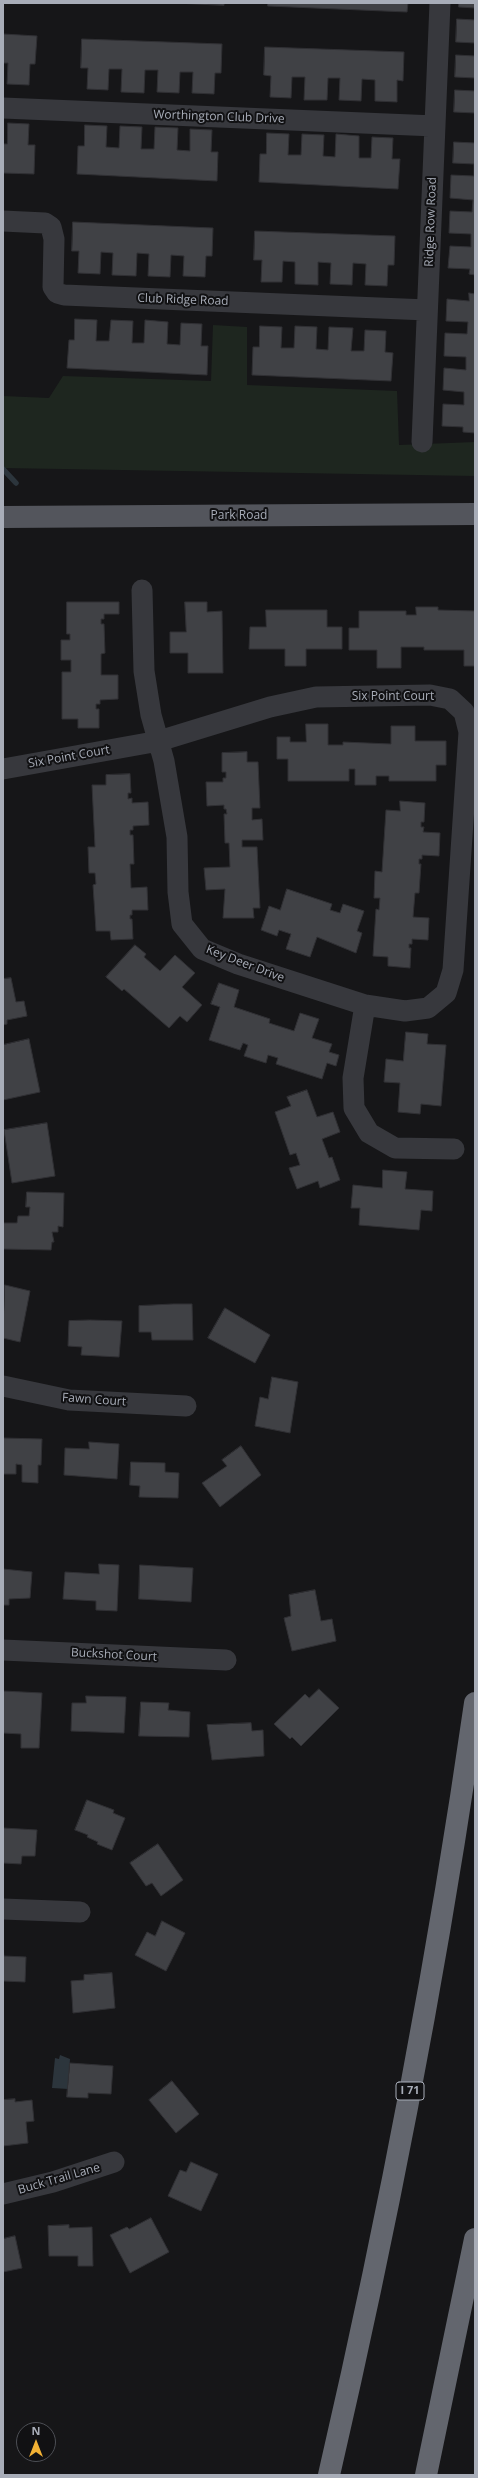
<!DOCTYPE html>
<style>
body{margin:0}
#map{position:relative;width:478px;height:2478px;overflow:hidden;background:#161618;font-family:"Open Sans",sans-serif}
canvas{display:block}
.frame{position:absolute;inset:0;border:4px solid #a8adb8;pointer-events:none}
.north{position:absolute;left:16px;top:2422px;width:40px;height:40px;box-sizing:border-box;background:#111113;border:1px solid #4d4f55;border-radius:50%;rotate:0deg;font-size:11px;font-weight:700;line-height:16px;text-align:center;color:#a8adb8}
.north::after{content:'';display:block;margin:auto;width:14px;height:18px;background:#f2b134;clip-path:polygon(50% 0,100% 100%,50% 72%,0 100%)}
</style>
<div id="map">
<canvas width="478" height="2478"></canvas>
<div class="frame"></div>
<div class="north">N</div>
</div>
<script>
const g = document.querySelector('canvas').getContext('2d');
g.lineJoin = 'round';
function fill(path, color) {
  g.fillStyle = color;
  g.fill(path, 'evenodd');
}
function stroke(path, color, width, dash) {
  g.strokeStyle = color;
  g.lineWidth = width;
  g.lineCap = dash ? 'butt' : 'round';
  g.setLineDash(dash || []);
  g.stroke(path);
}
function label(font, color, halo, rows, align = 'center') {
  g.font = font + ' "Open Sans",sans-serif';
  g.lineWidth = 4;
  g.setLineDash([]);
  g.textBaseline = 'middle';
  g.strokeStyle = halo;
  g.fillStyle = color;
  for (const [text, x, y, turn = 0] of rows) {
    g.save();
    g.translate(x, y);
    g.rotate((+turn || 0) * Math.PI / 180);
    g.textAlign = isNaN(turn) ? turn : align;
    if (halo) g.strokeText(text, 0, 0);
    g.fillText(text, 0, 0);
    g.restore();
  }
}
fill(new Path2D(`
 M213,325l34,2v58l150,6 2,54 76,-3v34l-472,-8v-72l46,2 14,-22 148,5z`), '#1e261f');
fill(new Path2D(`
 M60,2055l10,4 -2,30 -16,-1 3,-30 4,1z`), '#2c353c');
stroke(new Path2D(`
 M3,469l13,14`), '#2c353c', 5.5);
const building = new Path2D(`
 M176,3h48v2z
 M268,3h140l-1,9 -139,-6z
 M459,3h16v5l-16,-1z
 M457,19l18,1v23l-19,-1z
 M3,34l34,2 -2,28h-5l-1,21 -22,-1 1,-21h-5z
 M82,39l140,5 -1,29h-6l-1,21 -22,-1 1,-21h-13l-1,21 -22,-1 1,-22h-13l-1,23 -23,-1 1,-23h-13l-1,21 -21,-1 1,-21h-7z
 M265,47l139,5 -1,29 -6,-1v22l-22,-1v-21l-13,-1 -1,22 -22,-1 1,-22h-12l-1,22h-23l1,-23h-13l-1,21 -21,-1 1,-21 -7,-1z
 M456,55l19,1v22l-20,-1z
 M455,90l20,1v22l-21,-1z
 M8,123l21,1 -1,21h7l-1,29 -31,-1v-29h4z
 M85,125l22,1 -1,21 13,1 1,-22 22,1 -1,22h13l1,-22 23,1 -1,22 13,1v-22l22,1 -1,22h7l-1,29 -140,-7 1,-28h6z
 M267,133l22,1 -1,21h13l1,-21 22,1 -1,21 12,1 1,-23 23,2v22h12l1,-21 21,1 -1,21h8l-2,30 -139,-7 1,-28h6z
 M454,142l21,1v132l-6,-1 1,-5 -22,-1 2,-22 21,1v-13l-22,-1 1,-22 22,1 1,-12 -23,-2 1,-23 23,1v-12l-21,-1z
 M73,222l140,6 -1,28h-6l-1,21 -22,-1 1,-20 -13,-1 -1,22 -22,-1 1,-22 -12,-1 -1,23 -24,-1 1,-22 -12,-1 -1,22 -22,-1 1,-22h-7z
 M255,231l140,5 -1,29h-6l-1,21 -22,-1 1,-21 -13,-1 -1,22 -22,-1 1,-21 -13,-1v23l-23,-1v-22l-12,-1 -1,21h-21l1,-22h-8z
 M469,293l6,1v139l-12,-1v-5l-21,-1 1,-22 21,1v-13l-21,-2 1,-22 22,2v-13l-22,-1 1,-23 22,1 1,-12 -22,-1 1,-22 22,2z
 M75,319l22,1 -1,21h13l2,-21 22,1 -1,22h12l1,-23 23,2 -1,22 13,1 1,-22 21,1 -1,22h7l-1,29 -140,-7 2,-28h5z
 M260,326l22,1 -1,21h13l1,-22 22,1 -1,22 12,1 1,-23 24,1 -2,23h13l1,-21 21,1 -1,21 8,1 -2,28 -139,-6 1,-28h6z
 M67,602h52v12h-15v5h-3v5h3l1,29 -4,1v21h17v24l-18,1v4h-4v5h3v19h-21v-9h-16v-47h9v-12h-10v-20h9v-6h-3z
 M185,602h22v10l15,-1 1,62h-35v-20h-18v-21h16z
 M416,607h22v3l37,1v55h-11v-16h-40v-3h-23v21h-24v-18h-28v-22h10v-17h47v4h10z
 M266,610h61v17h15v22h-36v17h-21v-17h-36l1,-22h16z
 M306,724h22v21h15v-3l48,2v-18h24v15h31v24h-10v16h-47v-5h-13v9h-21v-16h-6v12h-61v-22h-11v-22h13v5h16z
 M247,752v10h11l2,46h-8v12l10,-1 1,21h-21v7h15l3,61h-7l1,10h-31l2,-29 -19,1 -2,-22 26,-1 -1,-24h-4l-1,-29h3l-1,-5h-2v-4l-17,1 -1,-24h17v-4h3v-6h-4v-19z
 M130,774l1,19h-3v6l4,-1v5l16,-1 1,23 -16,1v4h-3v5h3l1,29h-4l1,24 16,-1 1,23h-16v5h-2v4h2l1,20 -22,1 -1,-9h-14l-3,-46 3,-1 -1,-11h-6l-1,-26h7l-3,-62h14v-10z
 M400,801l25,2 -1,19h-3v5h3l-1,5 17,1 -1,23 -17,-1v4h-3v5h2l-2,29h-4l-2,24 16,1 -1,22 -16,-1v5h-3v4h2l-1,20 -22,-2v-9l-15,-1 3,-47 3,1 1,-12h-6l1,-27 7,1 4,-62 14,1z
 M287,889l45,15 -2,6 10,3 3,-9 21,7 -7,20 5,2 -6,20 -39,-16 -7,20 -24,-8 5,-15 -12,-4 -2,6 -16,-6 8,-24 11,4z
 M135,945l11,9 -2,3 16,14 15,-16 20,18 -13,14 20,18 -15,17 -7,-6 -11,12 -45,-39 -2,2 -16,-14z
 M11,978l5,24 8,-1 3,15 -20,4v4l-4,1v-46z
 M219,983l20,7 -5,17 36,12 -1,4 25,8 6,-18 19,6 -7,19 20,6 -3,8 10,3 -3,11 -9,-3 -5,16 -46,-15 2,-6 -10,-3 -2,8 -22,-7 4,-11 -5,-2 -3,7 -31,-10 11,-33 -9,-3z
 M406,1032l22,2 -1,10 19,1 -5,61 -20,-2 -1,10 -22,-2 2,-29 -16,-1 2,-23 17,2z
 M29,1039l11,53 -37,8v-55z
 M307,1090l10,27 16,-5 7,20 -18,7 7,19 3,-1 8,23 -20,8 -2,-7 -21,8 -8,-21 11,-3 -4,-12 -6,2 -15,-43 16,-6 -4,-9z
 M47,1123l8,53 -43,7 -8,-53z
 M383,1170l24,2 -2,17 28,2 -1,20 -11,-1 -2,20 -60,-5 1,-17h-9l2,-23 29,3z
 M27,1192l37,1 -1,34 -5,-1v6h-6l2,10h-2l-1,8 -48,-1v-26h14l1,-7h11l1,-9h-4z
 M5,1285l25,6 -10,51 -17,-4z
 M173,1304h19l1,36h-41l-1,-8h-12v-26z
 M225,1308l45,27 -15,28 -47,-25z
 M90,1320l32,1 -3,36 -38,-2 1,-8 -14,-1 1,-25z
 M272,1377l26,5 -8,51 -35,-7 5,-29 8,2z
 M3,1438l39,1 -1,26h-3v18l-16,-1v-17l-6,-1v10h-13z
 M89,1442l30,2 -2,35 -53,-4 1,-27 24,1z
 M241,1446l20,29 -41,32 -18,-24 25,-17 -5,-6z
 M131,1462l34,1v9l14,1 -1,25 -39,-1 1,-11 -10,-1z
 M99,1564l20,1 -2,46 -21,-1v-9l-33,-2 2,-27 34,2z
 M140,1565l53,3 -2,34 -52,-3z
 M3,1569l29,3 -2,26 -21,1v6h-6z
 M315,1590l6,31 11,-2 4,22 -44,10 -8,-33 7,-2 -2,-21z
 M319,1689l20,19 -38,38 -9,-9 -2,2 -16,-15 31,-30 4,4z
 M3,1691l39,2 -3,55h-18v-14l-18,-1z
 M86,1696l40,1 -2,36 -53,-2 1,-28h14z
 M141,1702l28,1 -1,7 22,2 -1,25 -50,-1z
 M251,1723l1,8 11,-1 1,26 -52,4 -5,-35z
 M87,1800l27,10 -1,3 12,5 -13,32 -15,-6 1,-2 -11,-5 1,-2 -13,-5z
 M3,1828l34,2 -2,26h-13l-1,8 -18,-1z
 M158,1844l25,36 -22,16 -9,-13 -6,3 -16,-23z
 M162,1921l23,12 -19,38 -31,-16 12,-23 8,4z
 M3,1949l1,7 22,1 -1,25 -22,-1z
 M112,1973l3,35 -42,5 -2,-32 13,-1v-5z
 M70,2063l43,3 -2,28 -23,-1v5l-21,-1z
 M172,2081l27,33 -23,19 -27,-33z
 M15,2099v3l17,-2 2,21 -8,1 2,21 -25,3v-46z
 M191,2162l27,12 -17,37 -33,-15 12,-26 6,2z
 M151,2218l18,34 -39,21 -20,-38 17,-8 2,2z
 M69,2225v3l23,-1 1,39h-15v-10h-29l-1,-30z
 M15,2236l7,32 -19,4v-33z`);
fill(building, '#404145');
stroke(building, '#303034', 1);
stroke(new Path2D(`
 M3,108l432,18
 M3,221l42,2 6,4 3,12 -1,48 4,6 7,2 363,15
 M422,442l18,-439
 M3,769l156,-28 111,-34 46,-10 114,-2 20,4 14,13 5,20 -16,238 -7,23 -18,15 -23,3 -40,-6 -127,-41 -36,-15 -20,-25 -4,-32 -1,-55 -13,-76 -13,-46 -7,-44 -2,-81
 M365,1005l-12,73 1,30 15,25 26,15 59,1
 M3,1386l66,14 117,6
 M3,1650l223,10
 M3,1909l77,3
 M3,2194l50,-12 61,-20`), '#37383d', 21);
stroke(new Path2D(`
 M3,517l472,-3`), '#53555c', 22);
stroke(new Path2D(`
 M329,2475c59,-255 109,-513 146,-772
 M426,2475l49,-236`), '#63666e', 22);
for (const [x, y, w] of [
 [410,2091,28]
]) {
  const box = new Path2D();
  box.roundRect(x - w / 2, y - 9, w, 18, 3);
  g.fillStyle = '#111113';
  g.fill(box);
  stroke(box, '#a8adb8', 1);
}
label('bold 11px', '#a8adb8', null, [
 ["I 71",410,2091]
]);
label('12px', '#a8adb8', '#111113', [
 ["Worthington Club Drive",219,117,2],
 ["Ridge Row Road",431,222,-88],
 ["Club Ridge Road",183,300,2],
 ["Park Road",239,516],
 ["Six Point Court",393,697],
 ["Six Point Court",69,757,-10],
 ["Key Deer Drive",245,964,21],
 ["Fawn Court",94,1400,4],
 ["Buckshot Court",114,1655,3],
 ["Buck Trail Lane",59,2179,-16]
]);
</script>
